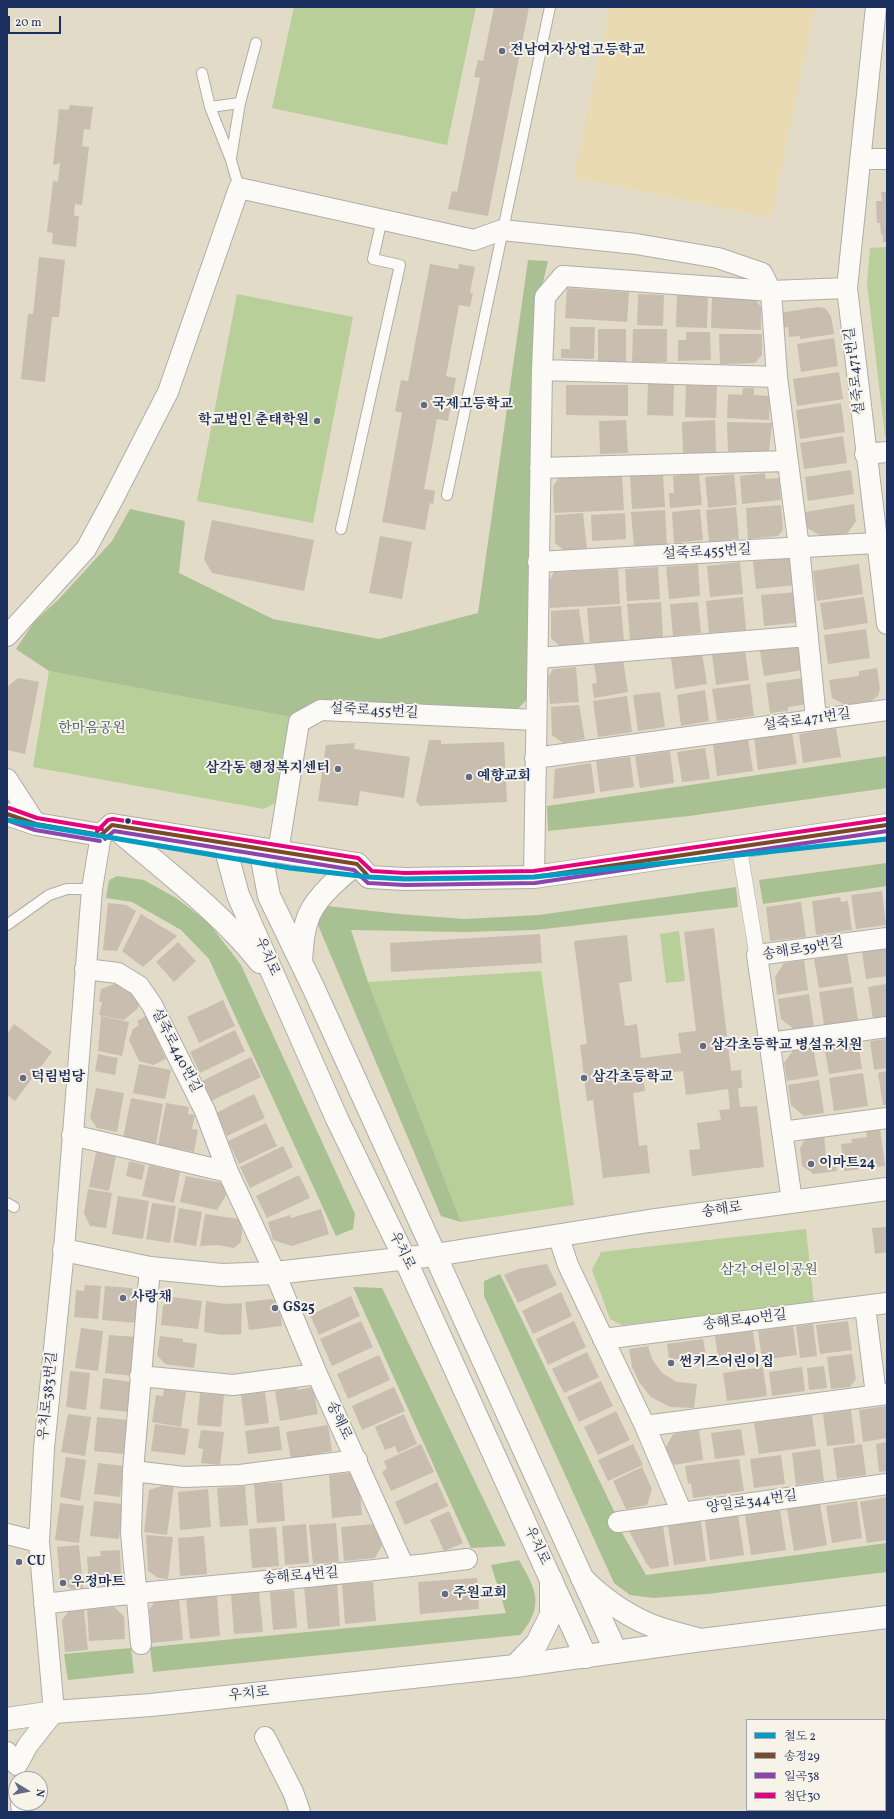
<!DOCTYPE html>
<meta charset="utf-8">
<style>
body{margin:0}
#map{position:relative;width:894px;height:1819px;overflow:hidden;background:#e2dbc8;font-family:Vollkorn,"Noto Serif KR",serif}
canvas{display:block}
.frame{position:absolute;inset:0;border:8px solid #1b2f5e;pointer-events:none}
.legend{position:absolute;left:746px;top:1719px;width:140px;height:92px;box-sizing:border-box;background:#f7f3e8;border:1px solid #9fa5b1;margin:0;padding:5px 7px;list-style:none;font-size:12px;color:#1b2f5e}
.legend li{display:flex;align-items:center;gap:8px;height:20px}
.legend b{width:20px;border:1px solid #9fa5b1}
.north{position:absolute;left:8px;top:1771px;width:40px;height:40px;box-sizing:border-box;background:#f7f3e8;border:1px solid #9fa5b1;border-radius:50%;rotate:100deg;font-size:11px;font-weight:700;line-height:16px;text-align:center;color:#1b2f5e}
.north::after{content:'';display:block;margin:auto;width:14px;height:18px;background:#616b83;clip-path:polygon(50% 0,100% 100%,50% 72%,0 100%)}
.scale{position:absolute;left:8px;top:16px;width:53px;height:18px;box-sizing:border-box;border:2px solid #1b2f5e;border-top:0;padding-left:5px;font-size:12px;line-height:14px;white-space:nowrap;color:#1b2f5e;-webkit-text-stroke:3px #f7f3e8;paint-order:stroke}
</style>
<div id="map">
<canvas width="894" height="1819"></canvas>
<div class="frame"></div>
<ul class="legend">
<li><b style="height:5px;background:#039dc3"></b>철도 2</li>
<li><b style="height:5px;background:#7a4b2a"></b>송정29</li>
<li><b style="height:5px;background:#8e44ad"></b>일곡38</li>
<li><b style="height:5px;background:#e5007d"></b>첨단30</li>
</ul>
<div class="north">N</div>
<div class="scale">20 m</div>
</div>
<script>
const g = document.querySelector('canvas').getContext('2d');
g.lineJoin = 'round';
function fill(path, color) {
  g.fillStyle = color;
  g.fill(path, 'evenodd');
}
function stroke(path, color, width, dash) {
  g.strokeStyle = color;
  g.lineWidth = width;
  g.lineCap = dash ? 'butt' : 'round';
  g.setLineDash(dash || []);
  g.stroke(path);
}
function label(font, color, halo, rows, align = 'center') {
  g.font = font + ' Vollkorn,"Noto Serif KR",serif';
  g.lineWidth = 4;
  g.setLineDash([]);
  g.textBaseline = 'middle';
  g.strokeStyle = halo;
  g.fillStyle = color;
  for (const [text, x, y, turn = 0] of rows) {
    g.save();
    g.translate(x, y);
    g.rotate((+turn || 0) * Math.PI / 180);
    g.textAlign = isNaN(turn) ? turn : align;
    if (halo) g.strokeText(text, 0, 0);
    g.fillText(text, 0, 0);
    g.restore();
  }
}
fill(new Path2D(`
 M294,7h182l-29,138 -175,-37z
 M887,247v189h-2l-18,-153 3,-35z
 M237,294l116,23 -40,206 -116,-22z
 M49,671l242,46 -14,85 -13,7 -231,-42z
 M679,931l6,50 -19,2 -6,-49z
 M541,971l33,234 -113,17 -93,-240z
 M806,1229l8,75 -192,21 -12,-6 -18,-49 9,-18z`), '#b8cf9a');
fill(new Path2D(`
 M528,260l20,1 -12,51 -7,385 -11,12 -202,-8 -25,16 -242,-46 -33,-22 18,-27 25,-23 53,-58 18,-32 55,12 -6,52 94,46 106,20 99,-26z
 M887,756v32l-198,28 -141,15 -1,-25z
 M887,863v23l-124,18 -4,-24z
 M117,876l27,4 32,18 32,24 33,43 114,249 -2,15 -17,7 -127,-277 -28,-29 -49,-28 -26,-4 3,-18z
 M736,887l2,20 -203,23 -71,2 -113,-2 17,52 93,240 -20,-6 -123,-291 -2,-17 11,-2 72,8 65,5 75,-4z
 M500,1274l115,239 6,18 25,44 241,-32v29l-180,22 -54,4 -23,-3 -16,-12 -130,-287v-15z
 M353,1287l29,1 124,258 -35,2z
 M519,1560c17,30 26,45 1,75l-367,37 -3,-25 356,-34 -15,-48z
 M131,1648l3,25 -66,7 -4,-26z`), '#a8c092');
fill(new Path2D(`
 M610,7h205l-44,211 -197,-41z`), '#e9dab1');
fill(new Path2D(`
 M494,7h35l-41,209 -40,-7 4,-18 5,1 23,-114 -6,-1 4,-17 5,1z
 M70,105l23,2 -3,23 -6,-1 -2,17 7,1 -7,58 -7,-1 -1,12h5l-3,31 -24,-3 1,-11 -6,-1 6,-51 5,1 2,-19 -7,2 6,-56 9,1z
 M881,192h6v50h-4v-7h-2l-1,-12h-3l-1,-22h6z
 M39,257l26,3 -6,57h-7l-7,65 -24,-3 7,-65h5z
 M430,264l28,5 1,-5 16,3 -5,26h3l-3,14 -11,-2 -13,71 10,2 -8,43 -11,-2 -13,70 11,2 -2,13 -3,-1 -5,27 -43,-8 20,-109 -7,-2 6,-31 7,1z
 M567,288l62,4 -2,30 -62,-4z
 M638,294l26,1 -1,31 -26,-1z
 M677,295l31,1 -1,32 -31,-1z
 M712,297l42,1 7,9v23l-50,-2z
 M818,307l7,1 6,8 3,18 -34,5v-3l-11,1 -1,-10 -6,1 -1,-12 4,-4z
 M570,327h25l-1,32 -33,-1v-9h9z
 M598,329h28v33h-28z
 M633,329h34v33h-35z
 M686,332h24l1,28 -33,1v-21h8z
 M719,334h43v21l-7,8 -35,1z
 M834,338l4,28 -37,6 -4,-28z
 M839,372l4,27 -46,7 -4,-27z
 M648,384h26l-1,32 -26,-1z
 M566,385h62v31l-62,-1z
 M686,385l31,1 -1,32 -31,-1z
 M743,388h11v7l16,1 -1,24 -42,-2 1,-24 14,1z
 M841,403l4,29 -45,7 -4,-29z
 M626,420l2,33 -28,1 -1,-33z
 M715,420l1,33 -33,1 -1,-32z
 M727,422l45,1 -3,29 -41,2z
 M843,436l4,27 -43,6 -4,-26z
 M851,470l3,24 -46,7 -3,-24z
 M699,473l3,32 -32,3 -1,-15h5l-1,-17z
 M765,473l1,6 13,-1 2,22 -39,4 -2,-28z
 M663,474l2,33 -33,2 -2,-33z
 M734,474l3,31 -29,3 -3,-31z
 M622,475l2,35 -70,3 -1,-27 6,-8z
 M854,504l2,17 -9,13 -24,3 -16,-9 -2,-16z
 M781,505l2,25 -5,6 -30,3 -2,-31z
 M736,507l3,32 -30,3 -3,-32z
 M700,509l3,31 -29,3 -2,-31z
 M665,510l2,36 -33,2 -3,-36z
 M583,513l4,35 -22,3 -10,-8v-28z
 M625,513l1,26 -34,2 -1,-26z
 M212,520l102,20 -10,51 -92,-18 -8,-14z
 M380,536l32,6 -10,57 -33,-6z
 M788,558l5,4 2,23 -39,4 -3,-28z
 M740,562l3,32 -33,3 -3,-31z
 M698,564l2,32 -31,3 -3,-32z
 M859,564l4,30 -46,7 -4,-30z
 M658,567l2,32 -33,2 -2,-32z
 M618,569l2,35 -70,4 -1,-27 5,-9z
 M797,592l2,26 -5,5 -30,3 -3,-31z
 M743,597l3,33 -37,3 -3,-32z
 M864,597l4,26 -44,7 -4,-27z
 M661,602l2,35 -33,3 -3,-36z
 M698,602l3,31 -28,3 -3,-32z
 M621,606l3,36 -34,2 -3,-36z
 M579,609l5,35 -23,3 -10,-9v-27z
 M866,629l4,29 -42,6 -4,-29z
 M799,645l4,25 -39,6 -4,-25z
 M745,649l4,31 -33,5 -4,-31z
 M702,653l5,31 -32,5 -4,-31z
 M623,660l5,32 -34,6 -2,-14 5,-1 -3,-19z
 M576,667l3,35 -29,2 -2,-27 5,-8z
 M877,668l3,21 -2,7 -7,5 -26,4 -13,-7 -3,-18 30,-4v-5z
 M18,678l21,4 -14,72 -18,-4v-63z
 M804,678l3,26 -19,3v4l-18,2 -4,-30z
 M750,684l4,32 -37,5 -5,-32z
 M705,690l4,31 -28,5 -4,-31z
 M660,692l5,35 -27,4 -5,-36z
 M627,696l5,36 -34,5 -5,-36z
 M579,705l6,34 -22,4 -11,-8 -1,-28z
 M836,728l5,29 -38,6 -4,-29z
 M792,733l5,31 -39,6 -4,-32z
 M748,739l5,32 -36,5 -4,-32z
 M429,740h12v4l63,-2 3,60 -87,4 -4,-5z
 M355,743l-1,6 56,8 -6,41 -44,-7 -2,15 -40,-5 8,-56z
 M705,748l5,31 -28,3 -5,-30z
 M670,751l4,32 -34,5 -5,-32z
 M630,757l4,30 -34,5 -4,-31z
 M591,763l4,30 -42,6 2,-30z
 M882,891l4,34 -30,4 -5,-34z
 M840,897l1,5 7,-1 4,29 -36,5 -4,-34z
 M801,902l5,35 -36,4 -4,-34z
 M108,903l18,2 10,6 -19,40 -14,-1z
 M141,914l36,22 -34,31 -21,-16z
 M714,928l17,143 10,-1 1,18h-4l2,19 17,-1 7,61 -72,9 -3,-26 11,-1 -3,-26 24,-3 -2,-10 11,-1 -2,-20 -42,6 -3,-24 -40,4 2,16 -12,2 6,53 8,-1 3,28 -47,5 -10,-78 -6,1 -7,-56 7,-1 -13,-103 53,-6 5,46 -13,2 6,43 12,-2 4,34 40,-5 -3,-20 18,-2 -12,-99z
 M540,934l2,29 -151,9 -1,-29z
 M178,942l18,19 -22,21 -18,-20z
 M887,948v28l-21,3 -4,-27z
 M847,954l5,29 -33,5 -5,-29z
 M804,960l4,30 -31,5 -2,-18 9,-14z
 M114,984l16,3 9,14 -1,7 -14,12 -25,-5 3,-13 -3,-1 2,-12z
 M887,984v33l-14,2 -5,-32z
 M853,987l5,33 -34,5 -5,-33z
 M809,994l5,33 -19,3 -14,-11 -3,-20z
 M223,1000l12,26 -36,17 -12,-26z
 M101,1016l28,6 -7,34 -24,-5z
 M146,1016l20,43 -13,6 -14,-4 -10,-21 4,-11 6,-4 -2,-4z
 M14,1024l38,28 -37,49 -8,-6v-61z
 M235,1030l10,21 -45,22 -10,-21z
 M887,1039v29l-13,2 -4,-29z
 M858,1040l4,29 -33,5 -5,-29z
 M813,1046l5,30 -31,5 -3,-18 10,-14z
 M98,1054l20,4 -3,17 -20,-4z
 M251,1057l10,20 -50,24 -9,-20z
 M139,1064l32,6 -6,29 -32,-6z
 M887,1071v34h-4l-5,-32z
 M863,1073l5,33 -34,5 -5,-33z
 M819,1080l5,33 -20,3 -13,-11 -3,-20z
 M96,1088l28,5 -7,39 -20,-4 -7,-10z
 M254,1094l11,24 -38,18 -11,-23z
 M131,1098l32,6 -7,40 -33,-6z
 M166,1103l23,4 -1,7 7,1 -3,14 6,1 -4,22 -36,-7z
 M266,1123l11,23 -38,18 -11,-23z
 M880,1128l5,38 -41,5 -3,-27 11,-1 -1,-4 16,-2 -1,-8z
 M824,1134l2,24 9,-1 2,14 -23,3 -12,-8 -2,-18 7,-12z
 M283,1146l10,21 -43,21 -10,-21z
 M96,1152l20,4 -7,35 -20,-4z
 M129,1161l16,4 -3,15 -16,-4z
 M149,1165l31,7 -6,31 -32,-7z
 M299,1175l11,23 -43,20 -11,-22z
 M186,1176l37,7 3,12 -9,15 -37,-8z
 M88,1189l24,4 -6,35 -16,-2 -6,-13z
 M118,1196l31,5 -6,38 -31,-5z
 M152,1203l24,3 -6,37 -24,-4z
 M179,1208l23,4 -6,34 -23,-4z
 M321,1209l8,25 -37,12 -19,-6 -5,-18 22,-7 1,3z
 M205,1214l34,5 3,11 -1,12 -7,6 -16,-3 -18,1z
 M887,1227v25l-12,2 -3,-26z
 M547,1264l10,21 -39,18 -14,-28 14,-6z
 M85,1285l16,1 -3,33 -24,-2 2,-27 8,1z
 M105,1286l27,2 9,14 -3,21 -36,-3z
 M561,1292l11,24 -39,18 -11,-23z
 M351,1296l9,20 -41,19 -9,-20z
 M172,1297l30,4 -4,28 -37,-4 2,-19z
 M272,1299l7,5 3,22 -33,4 -4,-28z
 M206,1301l19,3 17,-1 -1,31 -19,1 -18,-3z
 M361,1321l12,26 -41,19 -12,-27z
 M574,1321l12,26 -38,18 -12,-26z
 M848,1321l4,29 -32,4 -4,-29z
 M813,1324l4,32 -17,2 -4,-32z
 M793,1326l4,29 -35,5 -4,-29z
 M81,1328l22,3 -5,40 -23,-3z
 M753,1331l4,29 -38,5 -4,-29z
 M109,1335l27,2 -4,39 -27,-3z
 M160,1336l23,3v3l14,2 -3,24 -29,-4 -8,-9z
 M703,1339l3,16 -37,5 -2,-16z
 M648,1346l4,13 10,14 15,9 20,2 -3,24 -24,-1 -19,-10 -12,-15 -7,-16 -3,-17z
 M587,1352l12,25 -35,16 -12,-24z
 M852,1354l4,25 -6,8 -19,2 -4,-32z
 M379,1355l11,25 -42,19 -11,-25z
 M824,1366l3,22 -18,2 -2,-22z
 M763,1367l4,29 -40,5 -4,-28z
 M802,1367l3,24 -33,5 -3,-24z
 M70,1371l20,2 -4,37 -20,-3z
 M103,1378l29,4 -3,30 -29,-3z
 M601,1381l12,25 -34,16 -12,-25z
 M297,1387v3l16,-3 5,27 -38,7 -5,-30z
 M394,1387l11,24 -43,19 -10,-24z
 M164,1389l22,3 -5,35 -29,-5 4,-27 7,1z
 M265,1392l4,31 -24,3 -4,-31z
 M200,1393l24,2 -3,32 -24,-2z
 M887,1406v32l-24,4 -4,-32z
 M851,1410l4,33 -28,3 -4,-32z
 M616,1411l14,29 -32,15 -14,-28z
 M68,1414l23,3 -6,39 -24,-4z
 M404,1414l13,30 -19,9 -3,-7 -10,4 -10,-23z
 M812,1415l4,31 -57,8 -5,-31z
 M97,1417l31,3 -4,34 -30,-3z
 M155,1424l34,5 -4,26 -34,-4z
 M328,1425l4,26 -41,8 -5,-27z
 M279,1426l3,24 -34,4 -3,-23z
 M741,1429l4,26 -30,4 -4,-26z
 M201,1430l23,2 -4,33 -19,-2 2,-14 -5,-1z
 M699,1430l4,30 -29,5 -9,-16 8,-15z
 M887,1442v29l-8,1 -3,-28z
 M421,1444l13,28 -43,19 -9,-19 5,-3 -3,-8z
 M633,1444l10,21 -35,16 -10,-21z
 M862,1444l4,31 -29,4 -4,-31z
 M820,1449l4,32 -28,4 -4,-32z
 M781,1455l4,29 -31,4 -4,-29z
 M66,1457l20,3 -6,41 -20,-4z
 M739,1459l5,32 -51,7 -2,-15 -3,1 -3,-18z
 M98,1463l26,3 -4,31 -26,-3z
 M642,1467l10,22 -5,16 -21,4 -13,-28z
 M350,1473l9,8 3,34 -30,3 -3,-43z
 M282,1482l3,39 -28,2 -3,-39z
 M437,1482l11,24 -43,19 -10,-23z
 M168,1484l6,1 -7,50 -23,-3 5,-42z
 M245,1486l3,39 -28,2 -3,-39z
 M208,1489l3,38 -31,3 -2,-38z
 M887,1497v43l-20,3 -7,-41z
 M94,1501l29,3 -4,35 -29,-3z
 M857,1501l5,37 -30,5 -6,-37z
 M60,1503l24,3 -5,37 -24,-3z
 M820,1504l7,41 -33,6 -7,-42z
 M780,1510l6,40 -35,5 -6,-40z
 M449,1511l14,32 -19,8 -14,-31z
 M738,1515l6,40 -34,5 -5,-40z
 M701,1521l5,40 -32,4 -6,-39z
 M336,1523l3,39 -26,2 -4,-39z
 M306,1524l3,39 -24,2 -3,-39z
 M374,1524l9,20 -8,14 -31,3 -3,-34z
 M663,1526l6,40 -18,3 -5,-6 -17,-32z
 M276,1527l3,39 -27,2 -3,-39z
 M146,1535l27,2 -5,42 -10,-1 -10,-7z
 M204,1536l3,38 -27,2 -2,-38z
 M79,1545l4,43 -12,1 -4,-3 -1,-5h-6l-3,-34z
 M120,1550l1,24 -3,7 -7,4 -22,1 -2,-29 14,-1 -1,-5z
 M477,1578l2,31 -59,5 -2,-32z
 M373,1582l3,39 -31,3 -3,-40z
 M337,1584l3,42 -32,3 -4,-42z
 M294,1590l3,38 -24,2 -3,-38z
 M259,1591l4,41 -29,2 -3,-40z
 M217,1596l3,40 -30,3 -4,-41z
 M179,1598l4,42 -32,3 -2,-33 7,-11z
 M114,1607l10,9 1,23 -36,2 -2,-32z
 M84,1610l4,40 -23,2 -3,-32 7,-9z`), '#c9bdaf');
const service = new Path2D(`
 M202,73l8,34 21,53 8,28
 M210,107l30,-4
 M231,158l9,-55 16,-60
 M447,495l103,-488
 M341,529l59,-264 -27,-6 9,-40
 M7,925l42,-30 18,-6h25
 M7,1203l7,4`);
const pedestrian = new Path2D(`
 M739,846l18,109`);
const minor = new Path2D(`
 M876,7l-29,281 40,336
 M861,159h26
 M542,370l235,7
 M865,454l22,-2
 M540,468l247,-7
 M538,562l338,-19
 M7,636l79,-87 26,-48 56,-109 71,-204 235,52 28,-10 134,14 82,14 44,15 9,18 6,86 22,171 17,171
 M539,658l269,-22
 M535,758l352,-48
 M7,779l29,45
 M278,852l21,-130 22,-12 215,10
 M534,877l8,-507 3,-73 18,-21 208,15 76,-3
 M85,969l33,4 21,13 13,19 53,106 23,61 47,101 42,101 87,193
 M769,1043l118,-16
 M782,1132l105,-14
 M72,1135l156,37
 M792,1201l-35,-246 130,-17
 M558,1235l10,30 77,161 37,87
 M865,1306l11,89
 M603,1339l284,-36
 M140,1376l93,9 84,-11
 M645,1426l242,-32
 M133,1471l51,6 56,-2 117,-15
 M618,1522l269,-38
 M7,1534l32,8
 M44,1604c141,-18 283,-26 423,-45
 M141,1644l-10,-111 2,-62 17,-203
 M265,1737l28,55 7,20
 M7,1752l10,13 11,-20 26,-33 -15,-170 5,-94 20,-198 28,-361 9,-54
 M21,1803l1,9`);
const tertiary = new Path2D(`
 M112,825c48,42 109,87 148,137
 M224,843l14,52 99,224 68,140 181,398
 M260,849l9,47 44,91 303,665
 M301,962c1,-16 2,-34 9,-49 8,-17 31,-38 47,-49
 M64,1250l86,18 72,7 53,-2 160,-18 214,-34 238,-32`);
const secondary = new Path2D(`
 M7,814l29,10 65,11 11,-10 245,39 12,13 36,2 129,-2 353,-52
 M7,1719l47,-7 97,-7 364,-39 186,-26 186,-23`);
const primary = new Path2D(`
 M582,1578c19,19 41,35 66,46 16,7 36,11 53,16
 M515,1666l22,-23 14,-28v-36`);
stroke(service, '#b0ada6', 12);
stroke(pedestrian, '#b0ada6', 16);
stroke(minor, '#b0ada6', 22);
stroke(tertiary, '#b0ada6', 24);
stroke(secondary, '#b0ada6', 24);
stroke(primary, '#b0ada6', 24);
stroke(service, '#fbfaf7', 10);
stroke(pedestrian, '#fbfaf7', 15);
stroke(minor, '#fbfaf7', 20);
stroke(tertiary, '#fbfaf7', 22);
stroke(secondary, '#fbfaf7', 22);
stroke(primary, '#fbfaf7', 22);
stroke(new Path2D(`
 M7,814l29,10 65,11
 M101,835l11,-10 245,39 12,13 36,2 129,-2 353,-52`), '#7a4b2a', 4);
stroke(new Path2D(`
 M7,820l28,10 65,11
 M105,839l9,-8 240,39 14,13 37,2 130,-2 352,-52`), '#8e44ad', 4);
stroke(new Path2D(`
 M9,808l28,10 65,11
 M97,831l11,-11 5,-1 245,39 14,13 33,2 129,-2 352,-52`), '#e5007d', 4);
stroke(new Path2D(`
 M7,820l283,48 79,9 36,2 129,-2 353,-38`), '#039dc3', 5);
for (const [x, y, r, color] of [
 [502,51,4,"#616b83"],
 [424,405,4,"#616b83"],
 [317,421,4,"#616b83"],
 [338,769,4,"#616b83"],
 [469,777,4,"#616b83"],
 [128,821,3.5,"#1b2f5e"],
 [703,1046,4,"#616b83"],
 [23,1078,4,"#616b83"],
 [584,1078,4,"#616b83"],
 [811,1164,4,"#616b83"],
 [123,1298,4,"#616b83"],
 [275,1308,4,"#616b83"],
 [671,1363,4,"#616b83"],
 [19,1562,4,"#616b83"],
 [63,1583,4,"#616b83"],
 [445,1594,4,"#616b83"]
]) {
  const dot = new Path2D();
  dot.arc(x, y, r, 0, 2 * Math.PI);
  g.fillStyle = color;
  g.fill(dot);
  stroke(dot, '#f7f3e8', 1.5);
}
label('bold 14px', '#1b2f5e', '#f7f3e8', [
 ["전남여자상업고등학교",510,51],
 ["국제고등학교",432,405],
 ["학교법인 춘태학원",309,421,"right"],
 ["삼각동 행정복지센터",330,769,"right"],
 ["예향교회",477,777],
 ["삼각초등학교 병설유치원",711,1046],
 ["덕림법당",31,1078],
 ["삼각초등학교",592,1078],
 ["이마트24",819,1164],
 ["사랑채",131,1298],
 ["GS25",283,1308],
 ["썬키즈어린이집",679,1363],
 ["CU",27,1562],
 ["우정마트",71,1583],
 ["주원교회",453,1594]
], 'left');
label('14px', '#1b2f5e', '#f7f3e8', [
 ["설죽로471번길",856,371,-97],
 ["설죽로455번길",707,553,-3],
 ["설죽로455번길",374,712,3],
 ["설죽로471번길",807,721,-8],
 ["송해로39번길",803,950,-9],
 ["우치로",266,957,66],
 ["설죽로440번길",175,1051,63],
 ["송해로",722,1211,-8],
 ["우치로",401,1251,64],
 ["송해로40번길",745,1321,-7],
 ["우치로383번길",49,1396,-84],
 ["송해로",338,1421,65],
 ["양일로344번길",752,1503,-8],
 ["우치로",536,1546,65],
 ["송해로4번길",301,1577,-5],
 ["우치로",249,1695,-6]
]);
label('14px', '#3a5464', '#f7f3e8', [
 ["한마음공원",92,729],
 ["삼각 어린이공원",769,1271]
]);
</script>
